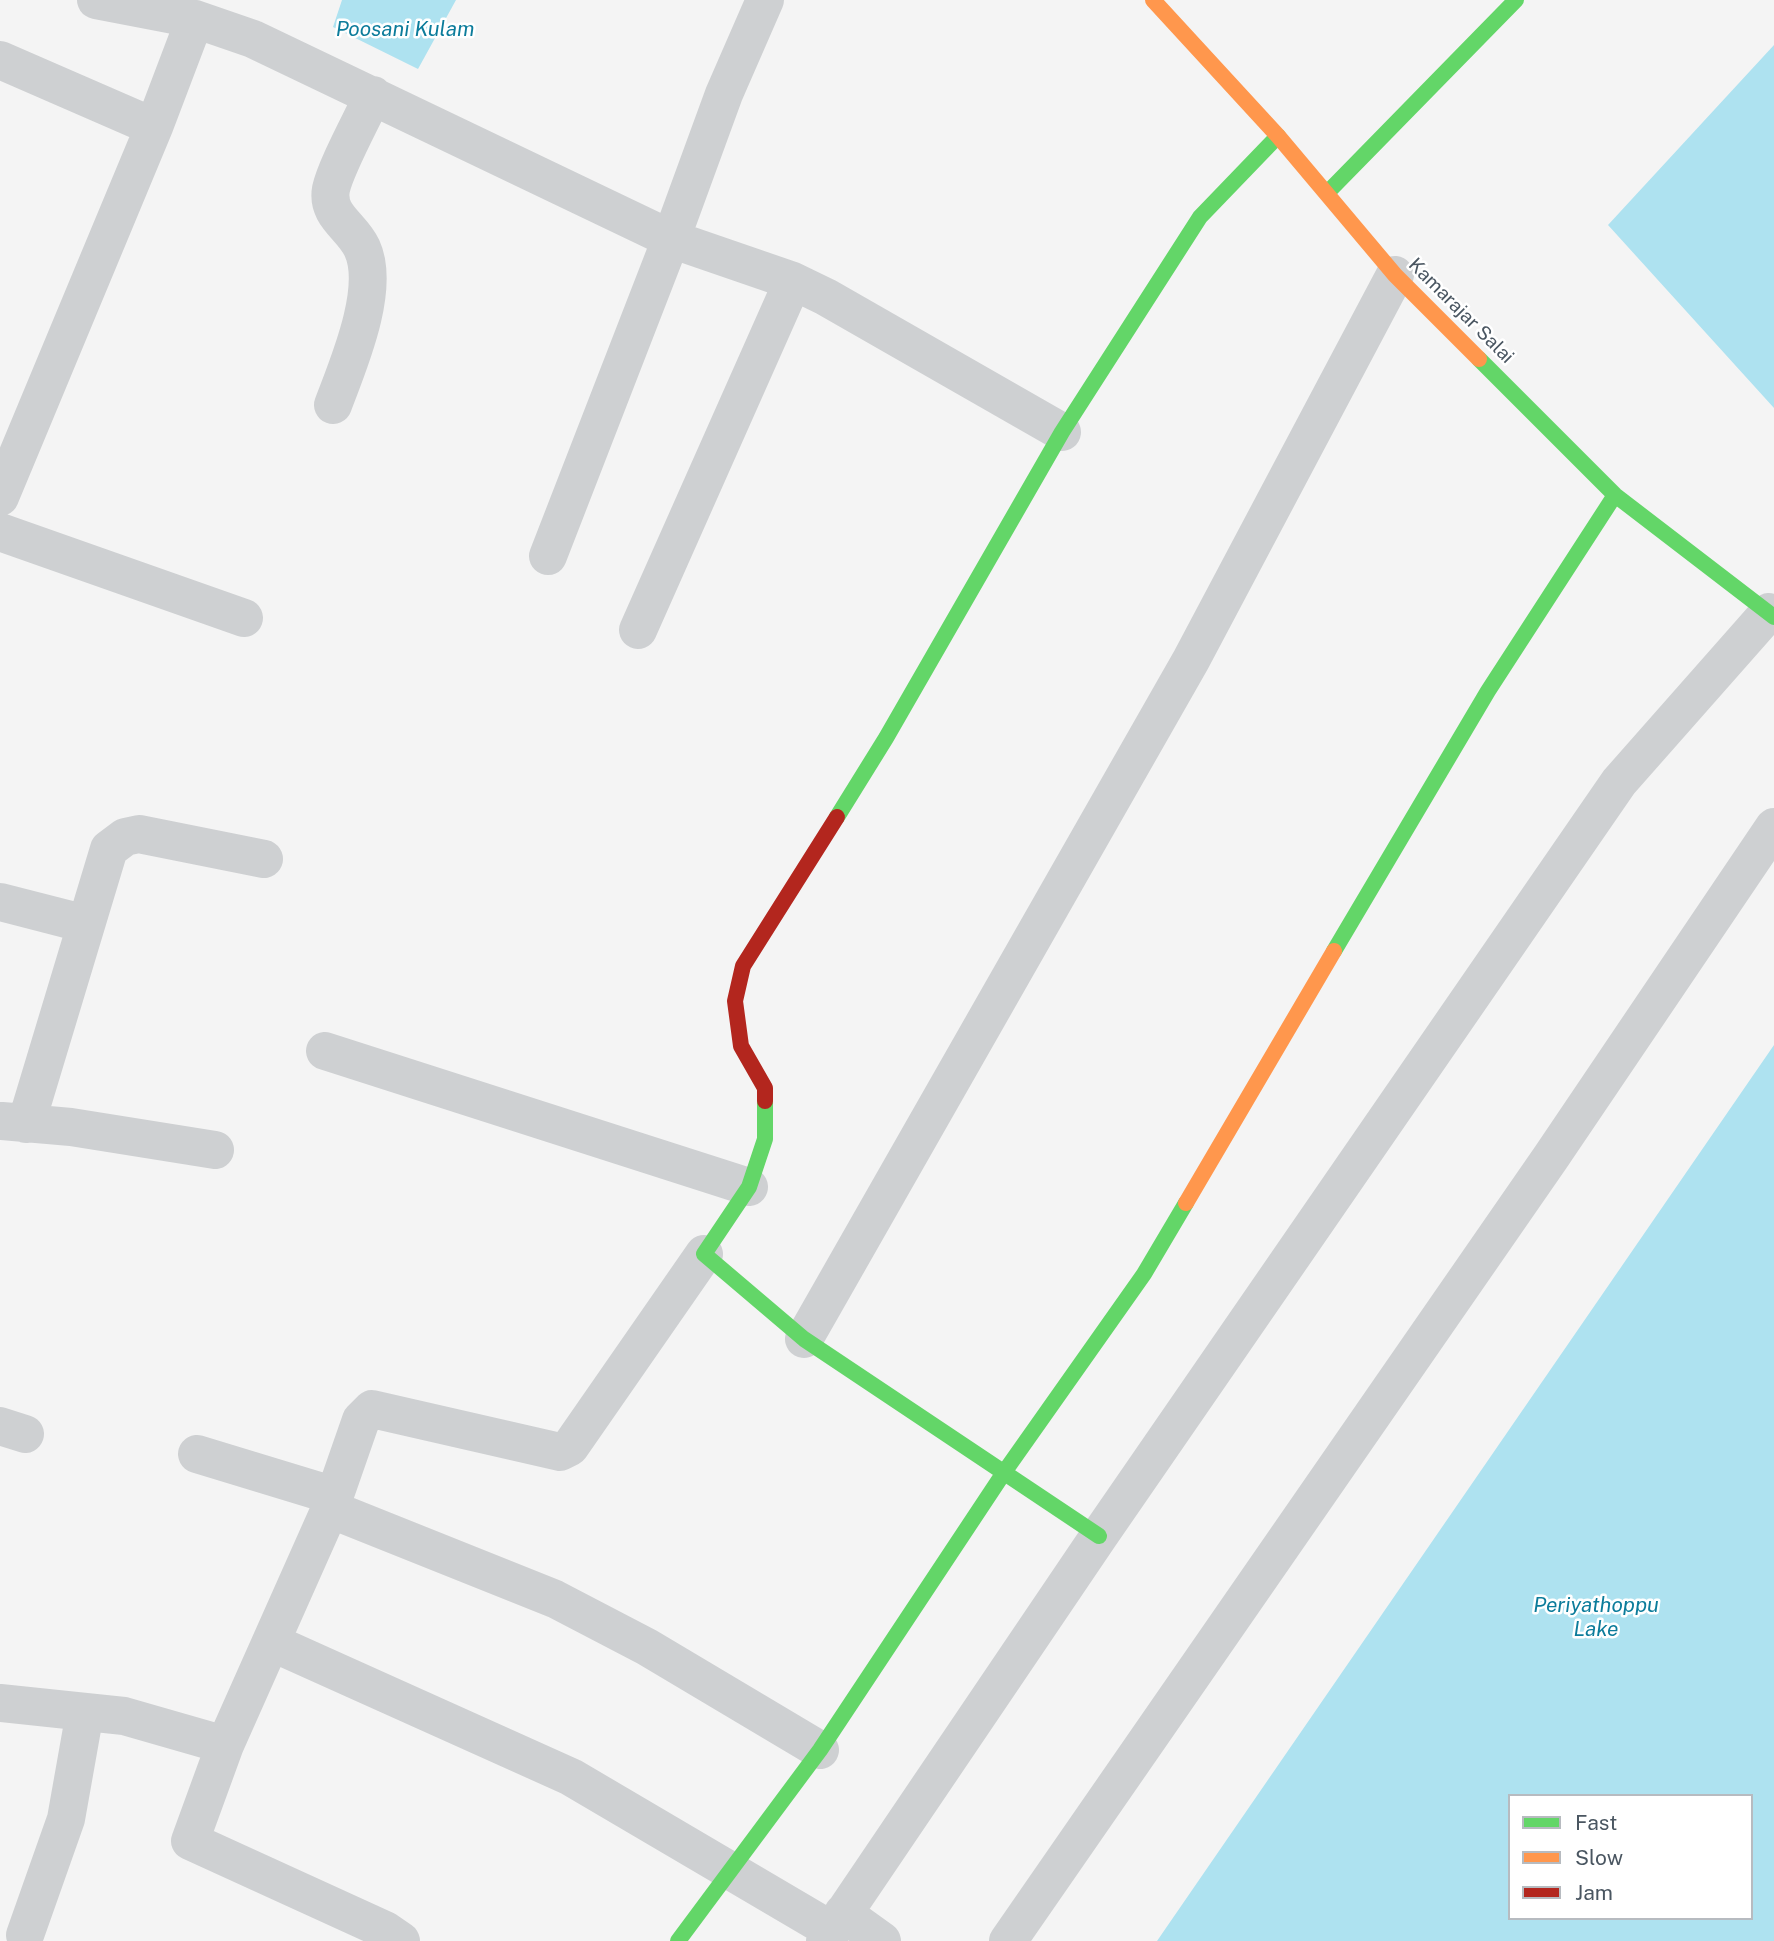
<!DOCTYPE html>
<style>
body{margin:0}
#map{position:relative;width:1774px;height:1941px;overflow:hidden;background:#f4f4f4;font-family:"Public Sans",sans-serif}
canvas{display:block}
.legend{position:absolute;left:1508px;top:1794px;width:245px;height:126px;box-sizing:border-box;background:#fff;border:2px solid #b7bbc0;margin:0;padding:9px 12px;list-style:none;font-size:21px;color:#4a5661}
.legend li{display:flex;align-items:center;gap:14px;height:35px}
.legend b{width:35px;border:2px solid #b7bbc0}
</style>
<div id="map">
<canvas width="1774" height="1941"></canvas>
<ul class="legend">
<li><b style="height:9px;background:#63d668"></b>Fast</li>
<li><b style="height:9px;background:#ff974d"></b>Slow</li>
<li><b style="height:9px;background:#b3261e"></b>Jam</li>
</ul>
</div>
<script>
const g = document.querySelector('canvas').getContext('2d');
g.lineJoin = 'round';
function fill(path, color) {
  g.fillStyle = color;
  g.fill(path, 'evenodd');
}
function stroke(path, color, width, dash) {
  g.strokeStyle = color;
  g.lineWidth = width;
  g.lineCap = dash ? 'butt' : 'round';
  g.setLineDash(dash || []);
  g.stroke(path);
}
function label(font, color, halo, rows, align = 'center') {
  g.font = font + ' "Public Sans",sans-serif';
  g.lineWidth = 5;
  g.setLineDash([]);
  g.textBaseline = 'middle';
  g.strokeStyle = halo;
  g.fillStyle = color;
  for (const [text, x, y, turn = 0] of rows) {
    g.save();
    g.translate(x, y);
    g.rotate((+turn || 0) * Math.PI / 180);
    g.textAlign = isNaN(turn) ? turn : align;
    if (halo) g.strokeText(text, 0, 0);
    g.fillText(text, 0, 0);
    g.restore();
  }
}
fill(new Path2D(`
 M342,0h114l-38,69 -85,-42z
 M1774,45v363l-166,-183z
 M1774,1045v896h-617zM1510,1796h241v122h-241z`), '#aee2f0');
stroke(new Path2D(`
 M96,0l99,19 58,20 418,200 -123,317
 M765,0l-41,94 -53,145 122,42 33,16 236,135
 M0,60l154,67 -154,370
 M154,127l41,-108
 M333,405c15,-40 48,-116 29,-157 -10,-22 -36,-32 -31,-59 5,-23 32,-71 42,-94
 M0,532l244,86
 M638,630l155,-349
 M0,902l86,22
 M325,1051l424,136
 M2,1121l69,6 144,23
 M26,1124l83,-275 16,-12 14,-3 125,25
 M804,1339l387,-679 204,-385
 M0,1426l25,8
 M197,1454l138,42
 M330,1509l225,90 92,48 173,103
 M273,1643l298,134 260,153
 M0,1703l124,13 101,29 105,-236 31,-89 11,-11 188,43 10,-5 134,-193
 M225,1745l-35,96 195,89 16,11
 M843,1913l39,28
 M25,1935l41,-116 19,-107
 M825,1941l274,-405 520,-754 150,-170
 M1008,1941l543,-784 223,-330`), '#ced0d2', 38);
stroke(new Path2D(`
 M1327,193l189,-193
 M1479,359l136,136 159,122
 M837,817l49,-79 176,-306 138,-215 78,-81
 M1334,951l154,-260 127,-196
 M765,1101v38l-16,48 -45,67 100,85 295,197
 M678,1941l142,-191 185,-279 139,-197 42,-71`), '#63d668', 16);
stroke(new Path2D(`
 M1153,0l125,136 117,139 84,84
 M1186,1203l148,-252`), '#ff974d', 16);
stroke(new Path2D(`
 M765,1101v-13l-24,-42 -6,-45 8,-35 94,-149`), '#b3261e', 16);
label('19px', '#4a5661', '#fff', [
 ["Kamarajar Salai",1461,311,45]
]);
label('italic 21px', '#0c7c9b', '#fff', [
 ["Poosani Kulam",405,30],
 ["Periyathoppu",1596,1606],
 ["Lake",1596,1630]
]);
</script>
